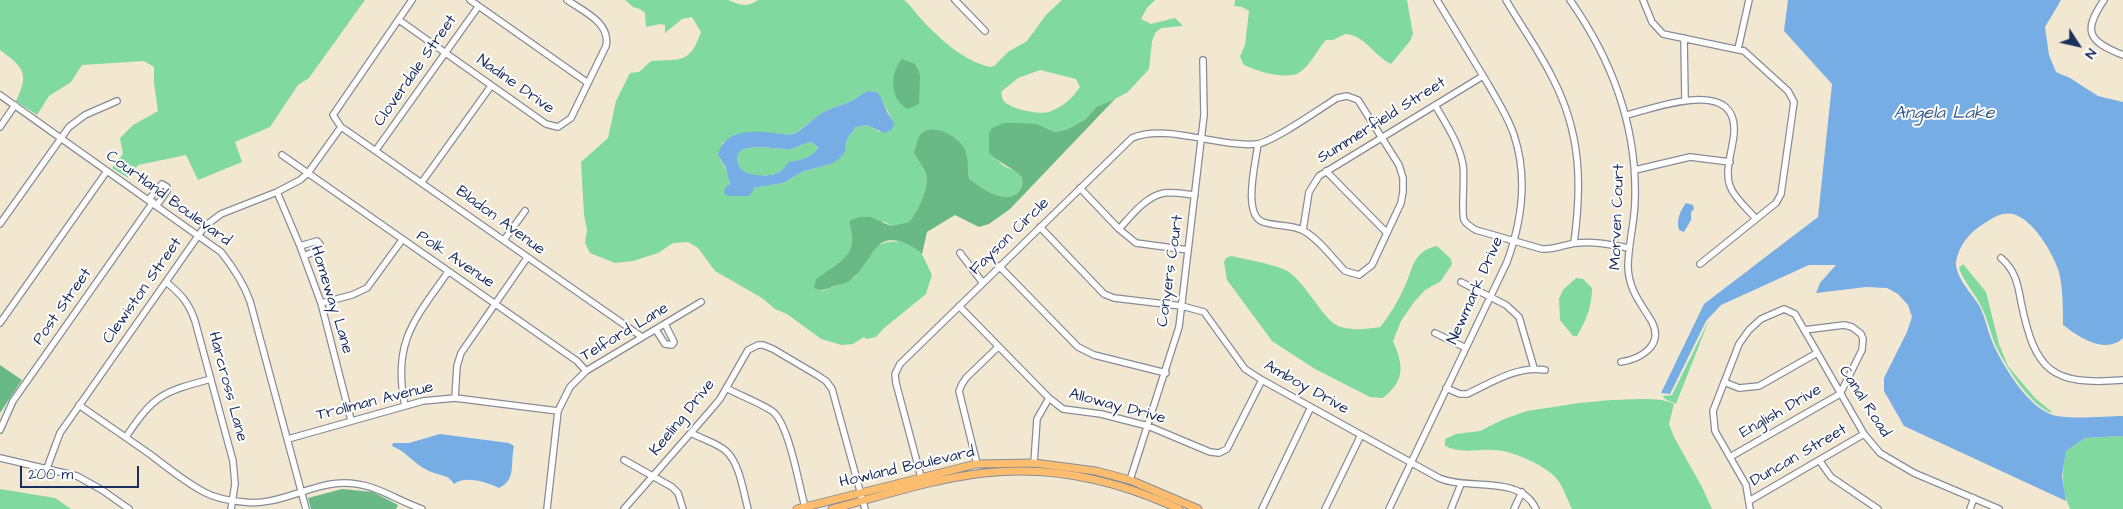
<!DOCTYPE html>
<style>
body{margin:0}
#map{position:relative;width:2123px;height:509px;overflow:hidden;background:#f2e8d1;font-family:"Architects Daughter",sans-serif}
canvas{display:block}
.north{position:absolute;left:2053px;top:20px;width:50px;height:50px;-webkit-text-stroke:4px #fff;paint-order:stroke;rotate:125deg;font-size:14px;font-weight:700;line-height:20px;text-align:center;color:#1b2f5e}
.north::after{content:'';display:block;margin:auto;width:18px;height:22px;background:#1b2f5e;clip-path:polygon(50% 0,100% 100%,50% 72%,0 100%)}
.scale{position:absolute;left:20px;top:466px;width:119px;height:22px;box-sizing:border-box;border:2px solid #1b2f5e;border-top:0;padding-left:6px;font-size:15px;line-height:18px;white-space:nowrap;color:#1b2f5e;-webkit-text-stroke:4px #fff;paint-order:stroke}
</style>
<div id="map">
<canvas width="2123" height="509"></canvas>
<div class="north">N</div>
<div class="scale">200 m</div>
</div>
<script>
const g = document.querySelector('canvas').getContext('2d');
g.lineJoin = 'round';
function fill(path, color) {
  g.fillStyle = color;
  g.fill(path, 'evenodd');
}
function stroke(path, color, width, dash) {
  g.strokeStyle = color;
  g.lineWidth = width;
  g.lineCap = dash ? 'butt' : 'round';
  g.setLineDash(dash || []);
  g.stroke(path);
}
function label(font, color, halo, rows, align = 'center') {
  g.font = font + ' "Architects Daughter",sans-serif';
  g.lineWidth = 4;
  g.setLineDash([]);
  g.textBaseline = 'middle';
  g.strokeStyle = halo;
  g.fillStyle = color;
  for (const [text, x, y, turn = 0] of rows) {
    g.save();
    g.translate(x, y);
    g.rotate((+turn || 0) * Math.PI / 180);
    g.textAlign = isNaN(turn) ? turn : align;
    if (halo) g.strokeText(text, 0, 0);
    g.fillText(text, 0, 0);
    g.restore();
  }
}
fill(new Path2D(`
 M0,0h365l-56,78 -11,7 -28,42 -35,15 7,20 -44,18 -12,-25 -48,10 -10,13 -16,-10 11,-14 -3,-16 13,-13 25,-14 -4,-28v-16l-10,-6 -62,4 -11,17 -22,14 -12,19 -21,-14c14,-28 7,-34 -16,-51z
 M625,0h103c12,5 19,8 30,0h146c8,6 12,14 19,21 18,19 41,40 67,46l4,-1 14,-14 19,-11 19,-26 16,-15h93l-8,8 -6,11 10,5 24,-6 8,8 -22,2 -6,5 -3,9 -3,27 -21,23 -13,7 -19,8 -10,12 -18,10 -13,3 -7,-3 -59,4v20c5,4 10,9 15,13 5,3 13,4 16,10 3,4 3,10 0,14 -12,17 -40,-2 -51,-12 -3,-25 -4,-42 -32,-48l-23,23c3,6 10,15 12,21 4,14 -9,38 -17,48l-18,4 -6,-4 -36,-1c1,7 4,15 3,21 -1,17 -24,29 -36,37l6,12 25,-9 7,-4 24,-33 9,-3 17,-1 13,8 5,5 10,21 -6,19 -43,35 -7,8 -10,2 -2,-2 -11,7 -11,1 -21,-6 -34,-25 -12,-5 -13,-11 -47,-27 -17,-23 -10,-6 -15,1 -15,10 -25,8 -18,2 -25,-10 -5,-10 2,-13 -3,-15 -3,-53 27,-24 8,-37 14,-28 9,-1 12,-11c30,-2 39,3 50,-29l-9,-15 -10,2 -17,14v-8l-5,-1 -14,3 -1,-14 -5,-4 -7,-2zM1040,70l36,9 4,8c-7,11 -19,21 -31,25 -10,3 -40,-3 -46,-12 -1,-2 -1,-5 -2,-8l17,-14zM868,91l9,1 16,29 -13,11 -13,-7 -11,2 -9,12 -1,6 -15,19 -27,7 -21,12 -30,5 -4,8h-21l2,-19 -12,-22 5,-13 26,-10 41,3c12,-5 19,-13 29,-20 10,-8 25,-9 36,-16 5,-3 7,-6 13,-8z
 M1235,0h172l6,34 -3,7 -19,23c-17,-8 -26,-29 -46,-30l-12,6h-7c-9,10 -15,24 -26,32 -11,9 -46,-1 -57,-8l-3,-8 5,-11 4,-34 -7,-4 -8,-1z
 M812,142l6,7c-5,9 -18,11 -28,13 -5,5 -9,10 -15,12 -10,3 -32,3 -36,-8 -12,-29 39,-15 51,-17 8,-2 14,-6 22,-7z
 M1437,246l14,13 1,5 -11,17 -16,9 -11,12 -13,19 -8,20c11,25 12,39 -10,57l-13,-1 -55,-28 -43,-28 -45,-61 -3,-18 2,-4 5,-2c13,3 48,9 58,16 17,12 35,48 49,54 13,5 29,3 42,1 9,-10 19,-28 25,-41 8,-18 9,-36 32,-40z
 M1963,264l23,28 13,52 9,22 27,32 18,15c-22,-5 -48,-48 -57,-67 -6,-13 -8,-27 -15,-40 -6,-12 -15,-22 -20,-33l-2,-5z
 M1576,278l7,1 9,9c0,18 -6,33 -15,48h-4l-13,-16 -1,-21 4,-9z
 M1709,320l-33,84 -11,-5 -2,-3 9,-1z
 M1611,400c16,0 50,-4 63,4l-5,20 5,13 28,50 10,22h-140c-5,-10 -9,-23 -16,-31 -11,-13 -45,-28 -62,-28 -18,-1 -32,4 -49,-4v-7l11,-5 24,-3 24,-12 23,-8 52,-8z
 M2123,436v73h-53c-9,-20 -8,-37 -4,-58l19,-13z
 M0,489l55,9 16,11h-71z`), '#80d99f');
fill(new Path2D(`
 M902,59l13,5 5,10 -1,30 -11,5c-18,-9 -19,-35 -6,-50z
 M1115,99l-105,110 -21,15 -10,3 -24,-12 -28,17 -5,22c-10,-10 -33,-21 -45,-7 -8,9 -14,22 -24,31 -5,6 -14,6 -21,9 -8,3 -10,4 -18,1l2,-9c12,-9 35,-20 36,-37 1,-6 -2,-14 -3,-21l10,-4h11l21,9 18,-4c8,-10 21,-34 17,-48 -2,-6 -9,-15 -12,-21 2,-5 3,-14 6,-18 12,-13 37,0 44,13 5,9 3,20 5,30 11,10 39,29 51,12 2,-3 3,-7 2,-11 -2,-8 -25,-17 -33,-26v-20l3,-5 12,-5h14l18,1 19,8 13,-3 18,-10 10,-12z
 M0,365l22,15 -22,33z
 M342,489l31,3 25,13 -2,4h-85l-3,-11z`), '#68b986');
fill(new Path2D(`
 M1788,0h273l-16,27 4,28 7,17 14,6 28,18 25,6v236c-18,17 -44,-1 -60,-13 0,-18 0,-36 -4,-53 -6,-19 -26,-53 -46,-58 -10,-2 -17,2 -25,7 -15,9 -26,19 -31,36 -6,17 15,36 23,50 6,13 8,26 14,39 10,21 32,57 54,67 14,8 57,3 75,3v20l-38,2 -19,13 -4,25 4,25 -162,-75 -20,-35v-13l23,-46 5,-15 -4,-12 -10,-11 -11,-6 -21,-1 -50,6 4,-10 16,-18h-27l-88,40 -15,16 -36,73 -9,-1 43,-89 114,-87 14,-133 -48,-53z
 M868,91l9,1 3,4 7,16 6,9 1,4 -3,5 -7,3 -17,-8 -11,2 -9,12 -2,12 -6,8 -8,5 -27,7 -21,12 -30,5v3l-4,5h-21l-4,-3 1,-5 5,-4 -4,-16 -8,-13c7,-31 48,-23 72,-20 12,-4 19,-13 29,-20 10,-8 25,-9 36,-16 5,-3 7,-6 13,-8zM812,142l6,6c-5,10 -18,12 -29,14 -4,5 -8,10 -14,12 -10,3 -32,2 -36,-8 -12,-29 39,-15 51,-17 8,-2 14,-6 22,-7z
 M1686,203l7,2 1,4 -3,3v8l-7,12 -5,-2c-3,-10 1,-19 7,-27z
 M440,434l69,9 5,3c-4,16 3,34 -15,42 -12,-6 -34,-13 -45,-4 -7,-11 -16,-8 -27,-14 -13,-6 -21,-19 -35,-24l1,-3h16z`), '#76ade5');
const minor = new Path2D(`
 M412,0l-79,115 8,12 6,4 295,206
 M470,0l118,83
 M955,0l30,31
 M1506,0c15,26 34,52 47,79 28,54 29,105 21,164
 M1570,0c42,60 67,125 65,199 0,23 -7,45 -7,68 1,24 13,36 24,55 12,24 -12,37 -31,40
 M1643,0l9,22 11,12 81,17 44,40 6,11 -13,92 -5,9 -76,61
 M2104,0c-21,31 -17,41 19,55
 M399,20l147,104 12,3 13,-9 35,-72c5,-23 -23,-35 -39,-46
 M1684,38l1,61
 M1738,49l11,-49
 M0,95l221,157c12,15 22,30 29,49l56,208
 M1435,105c11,19 24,38 28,60 2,14 -2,48 1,55 3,5 7,7 12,10l66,19c13,1 23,-5 35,-6 18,-2 35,2 52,5
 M1627,115c28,-7 111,-39 107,18 -1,16 -10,38 -4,53 4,12 18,23 26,33
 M0,127l15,-22
 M376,150l102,-143
 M282,155l295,206 9,10
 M1635,170l55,-13 40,5
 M1326,171l61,62
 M422,182l69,-96
 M1080,188l39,41 17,14 52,7
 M277,192l23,54 21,57 30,117
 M149,199l13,-15 5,3v4l-10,14
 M0,224l69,-97 16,-12 32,-14
 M1040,227l64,67 10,4 68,8 22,6 41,57 17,11 177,98c30,13 81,-4 97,31
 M1119,229c12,-13 27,-33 45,-36 10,-1 21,1 31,2
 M1303,230l6,-38 10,-16 164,-100
 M504,240l21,-29
 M300,246l17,-5 3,3 -2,6 -14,6
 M960,253l23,30
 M2001,258c14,12 17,26 20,44 14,69 30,84 102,78
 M999,266l79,81 16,8 72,18
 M166,282c15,12 23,21 29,39l38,140 2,23 -4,25
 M1461,282l45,23 13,12 15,51
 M321,303l31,-8 15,-7 35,-48
 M959,306l90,92 14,11 38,5 47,12 62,26 9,1 8,-4 35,-69
 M0,323l107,-152
 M656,330l9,14 7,1 2,-3 -9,-18
 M1435,333l31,15
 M1724,382l15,6 20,-2 58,-33
 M726,388c15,8 32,14 46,23 17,12 27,75 33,96
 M1446,388l14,6h7c24,-11 51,-29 78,-24
 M455,398l2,-32 4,-13 66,-95
 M79,405c24,17 48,33 72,50 17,13 34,27 53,37 11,6 26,9 40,10 33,5 67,-19 100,-19 31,0 49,16 78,26
 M405,406c-13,-63 9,-86 43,-134
 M0,430l13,-29 140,-199
 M691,433c11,6 26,10 35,18 14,13 17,40 22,58
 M126,437c28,-42 36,-45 85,-58
 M288,439l135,-38 32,-3 103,13
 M1730,457l110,-63 22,-44 1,-11 -2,-5 -9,-7 -8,-2 -40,5
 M0,458l77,18 25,14 27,19
 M624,460l48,27 6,6 5,16
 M1819,460l12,17 47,32
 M1034,463l3,-44 12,-21
 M977,464l-18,-73 3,-7 4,-6 32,-31
 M47,468l13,-35 145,-207 16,-12 56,-22 23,-12 8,-7 33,-46
 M921,477l-25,-94 -1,-9 5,-10 232,-226c33,-15 88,10 125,6 16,-2 64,-36 80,-46l10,-2 11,4 41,65 4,13v14l-2,11 -29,62 -13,10 -14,-4c-12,-12 -25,-31 -41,-40 -12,-7 -27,-4 -41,-9 -21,-7 -7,-61 -5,-78
 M1130,480l49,-153 25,-212 -1,-55
 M1749,501l115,-67
 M547,509l11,-98 12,-24 16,-16 115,-69
 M624,509l85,-97 11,-13 28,-49 10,-5h5l10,4 44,26 9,6 6,8 33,120
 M1262,509l49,-102
 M1325,509l36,-74
 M1389,509l118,-247c15,-41 21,-85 7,-127 -6,-18 -17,-35 -26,-51 -17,-28 -34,-56 -51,-84
 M1451,509l10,-25
 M1514,509l8,-17
 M1750,509l-4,-24 -31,-54 -2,-20 26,-67 10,-14 12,-11 23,-10 11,5 69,120 16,19 34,20 85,36
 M1970,509l4,-11`);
const major = new Path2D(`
 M797,509l179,-45 58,-1 62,8 34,9 68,29
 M832,509c50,-13 100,-30 152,-36 69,-8 133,7 195,36`);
stroke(minor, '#868c98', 8);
stroke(major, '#868c98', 9);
stroke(minor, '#fff', 5.5);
stroke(major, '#fcbd6f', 7);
label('16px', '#1b2f5e', '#fff', [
 ["Cloverdale Street",416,71,-55],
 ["Nadine Drive",515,85,35],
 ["Summerfield Street",1382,121,-32],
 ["Courtland Boulevard",168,199,36],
 ["Morven Court",1618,217,-88],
 ["Bladon Avenue",500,221,36],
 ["Fayson Circle",1010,237,-44],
 ["Polk Avenue",455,260,34],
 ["Conyers Court",1171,271,-82],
 ["Clewiston Street",143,291,-55],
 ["Newmark Drive",1476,291,-66],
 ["Homeway Lane",331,300,73],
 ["Post Street",63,307,-55],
 ["Telford Lane",625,333,-31],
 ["Harcross Lane",227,387,75],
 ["Amboy Drive",1306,388,29],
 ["Trollman Avenue",375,402,-14],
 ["Canal Road",1864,402,57],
 ["Alloway Drive",1117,407,15],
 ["English Drive",1781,412,-30],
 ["Keeling Drive",683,418,-51],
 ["Duncan Street",1799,456,-30],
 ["Howland Boulevard",907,468,-13]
]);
label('italic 18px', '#3b5b8d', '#fff', [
 ["Angela Lake",1944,114]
]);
</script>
